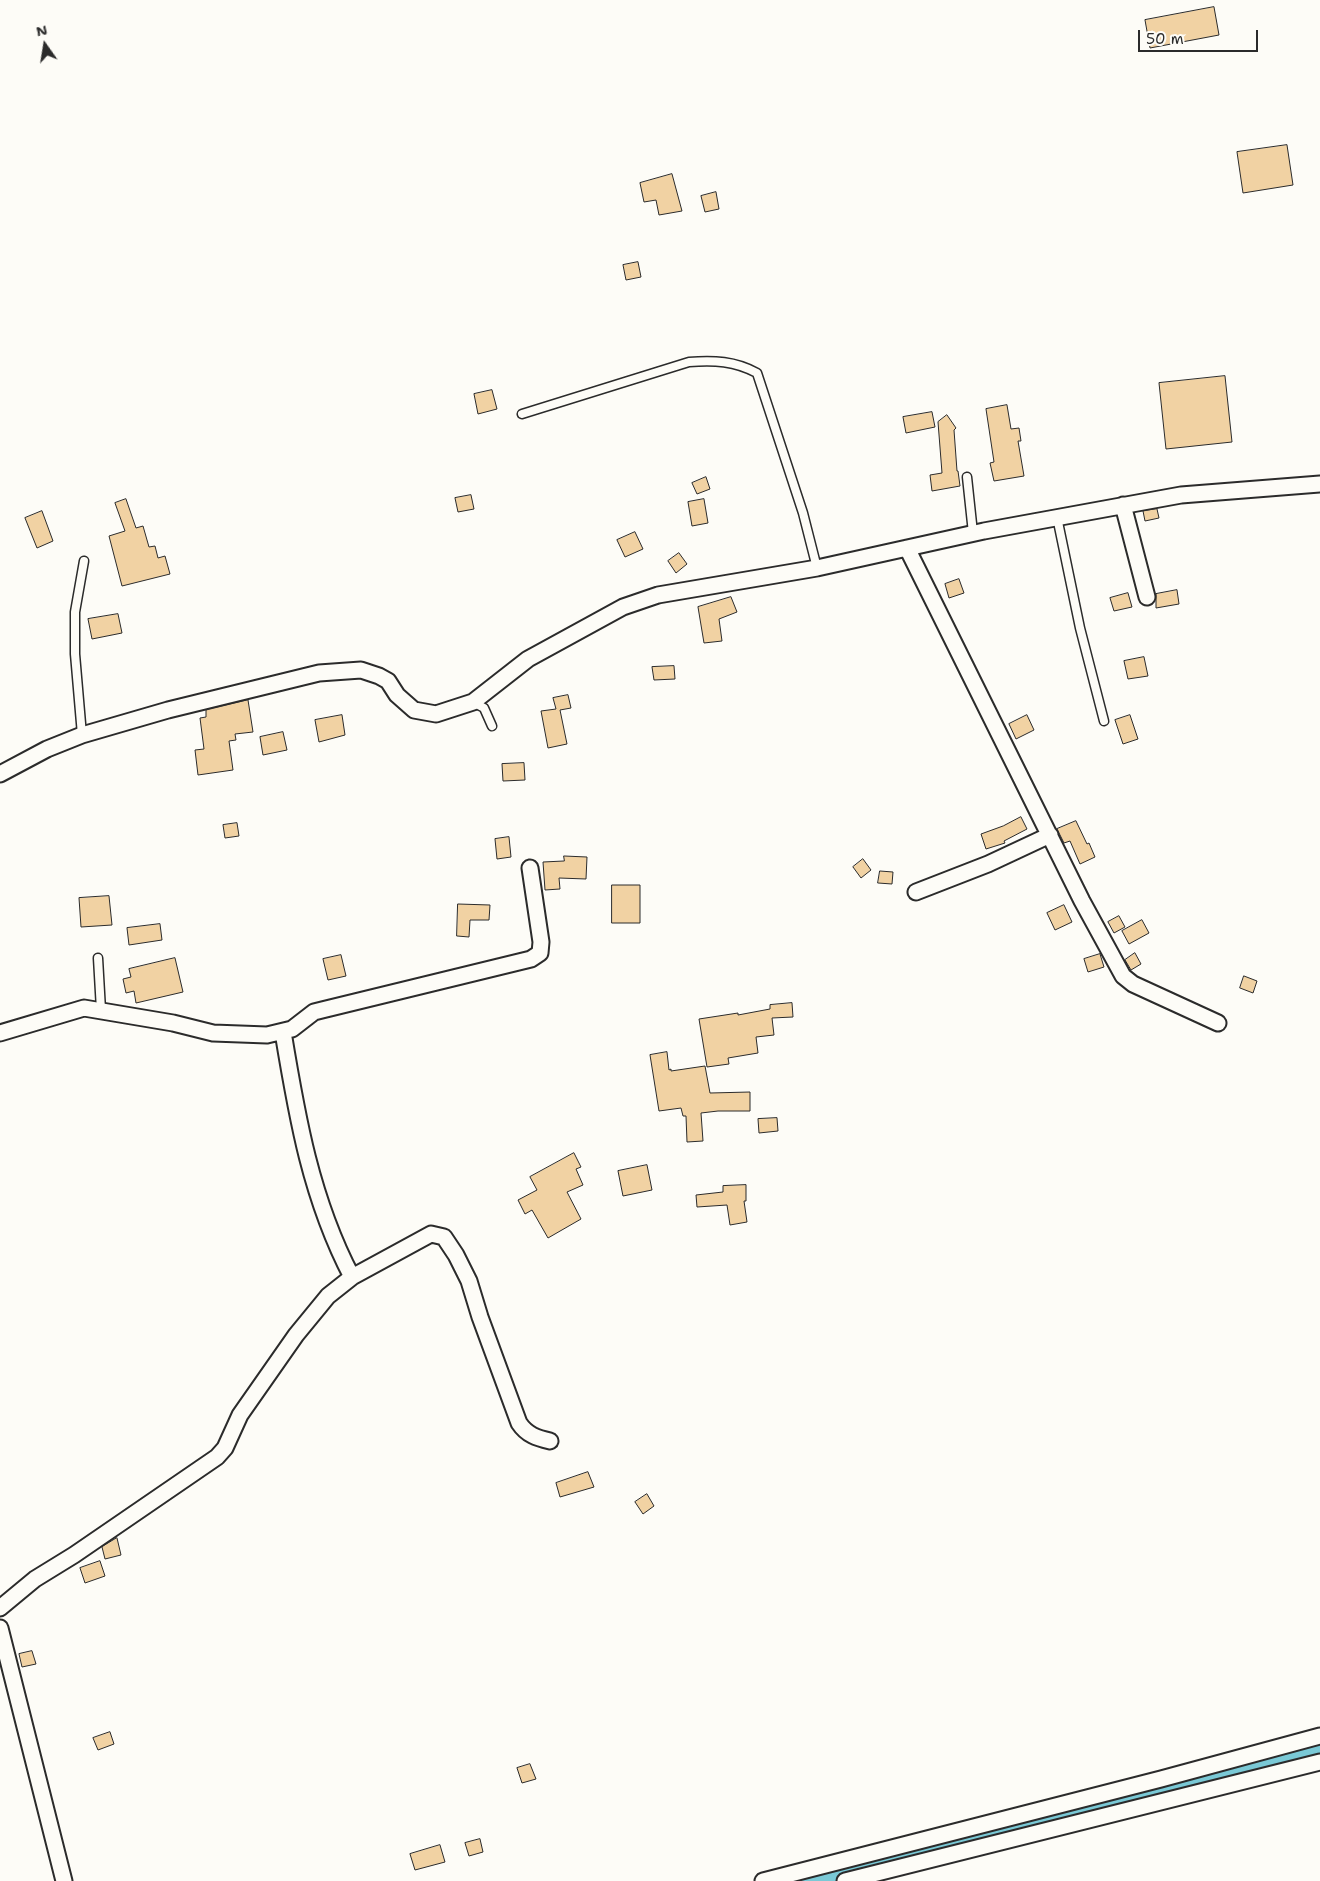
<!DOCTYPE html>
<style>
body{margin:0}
#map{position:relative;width:1320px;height:1881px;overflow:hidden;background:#fdfcf7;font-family:"Shantell Sans",sans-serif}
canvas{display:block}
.north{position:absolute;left:20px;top:20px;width:50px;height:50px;-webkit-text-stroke:4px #fdfcf7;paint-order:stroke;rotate:347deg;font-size:14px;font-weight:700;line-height:20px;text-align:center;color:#2b2b2b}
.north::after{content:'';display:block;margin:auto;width:18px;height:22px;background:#2b2b2b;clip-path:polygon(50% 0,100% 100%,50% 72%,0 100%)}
.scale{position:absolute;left:1138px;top:30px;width:120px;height:22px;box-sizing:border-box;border:2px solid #2b2b2b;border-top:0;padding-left:6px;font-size:15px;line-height:18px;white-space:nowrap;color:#2b2b2b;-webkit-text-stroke:4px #fdfcf7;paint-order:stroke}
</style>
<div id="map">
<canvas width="1320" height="1881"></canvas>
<div class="north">N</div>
<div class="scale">50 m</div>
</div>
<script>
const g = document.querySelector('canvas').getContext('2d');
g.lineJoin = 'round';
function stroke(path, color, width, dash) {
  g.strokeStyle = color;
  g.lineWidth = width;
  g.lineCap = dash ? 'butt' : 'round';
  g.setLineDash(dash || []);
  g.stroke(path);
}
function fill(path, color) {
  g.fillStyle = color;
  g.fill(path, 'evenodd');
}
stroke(new Path2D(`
 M808,1881l512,-130`), '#7ac9d6', 16);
const building = new Path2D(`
 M1214,7l5,28 -69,13 -5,-28z
 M1287,145l6,40 -50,8 -6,-41z
 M672,174l10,37 -23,4 -3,-15 -12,2 -4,-19z
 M716,192l3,17 -14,3 -4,-16z
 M638,262l3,15 -15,3 -3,-15z
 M1225,376l7,66 -66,7 -7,-66z
 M492,390l5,19 -19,5 -4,-20z
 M1007,405l4,24 8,-1 2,13h-3l6,35 -30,5 -4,-18 4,-1 -8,-53z
 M932,412l3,15 -29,6 -3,-16z
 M947,415l9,13 -2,2 3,41h1l2,15 -28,5 -2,-16 12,-2 -4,-51z
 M706,477l4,12 -13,5 -5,-11z
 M471,495l3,14 -16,3 -3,-14z
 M126,499l10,29 7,-2 6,21 6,-1 3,12 7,-2 5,18 -48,12 -13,-50 16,-5 -10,-28z
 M704,499l4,24 -16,3 -4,-24z
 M1157,509l2,9 -14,3 -2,-10z
 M42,511l11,30 -16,7 -12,-30z
 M635,532l8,17 -18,8 -8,-17z
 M679,553l8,11 -11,9 -8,-12z
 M959,579l5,14 -15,5 -4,-14z
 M1177,590l2,14 -23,4v-14z
 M1128,593l4,14 -18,4 -4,-13z
 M731,597l6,15 -18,7 3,22 -18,2 -6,-36z
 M118,614l4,19 -30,6 -4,-20z
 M1144,657l4,19 -20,3 -4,-18z
 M674,666l1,13 -21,1 -2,-13z
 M568,695l3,13 -11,2 7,34 -19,4 -7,-37 15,-2 -3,-11z
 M248,700l5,32 -18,2 1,6 -7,1 4,29 -35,5 -3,-25 9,-1 -4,-31 6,-1v-7z
 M342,715l3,20 -26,7 -4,-22z
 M1027,715l7,15 -18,9 -7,-15z
 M1130,715l8,24 -15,5 -8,-24z
 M283,732l4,18 -24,5 -3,-18z
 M524,763l1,17 -22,1 -1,-17z
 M1021,817l6,12 -23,12 1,2 -19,6 -5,-15 22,-8z
 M1076,821l11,23 2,-1 6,14 -15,7 -10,-23 -6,2 -7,-14z
 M237,823l2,13 -14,2 -2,-13z
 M509,837l2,20 -14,2 -2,-20z
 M564,856l23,1 -1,22 -27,-1 1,11 -15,1 -2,-28 21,-1z
 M863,859l8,11 -10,8 -8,-11z
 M880,871l13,1 -1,12 -14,-1z
 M612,885h28v38h-28z
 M109,896l3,29 -31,2 -2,-29z
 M458,904l32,1 -1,15h-19l-1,17 -12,-1z
 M1064,905l8,17 -17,8 -8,-17z
 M1119,916l6,11 -11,6 -6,-11z
 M1142,920l7,13 -20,11 -7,-13z
 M160,924l2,16 -33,5 -2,-17z
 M1135,953l6,11 -10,6 -6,-10z
 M1100,954l4,13 -16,5 -4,-13z
 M341,955l5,21 -18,4 -5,-21z
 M175,958l8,34 -47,11 -2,-12 -8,2 -3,-14 8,-2 -2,-8z
 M1244,976l13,5 -4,12 -13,-5z
 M792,1003l1,14 -21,1 2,17 -18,2 2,16 -30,5 1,6 -22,3 -8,-48 39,-6v2l32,-6v-4z
 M667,1052l2,18 2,-1v2l34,-5 5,27 40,-1v19h-32l-17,2 2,28 -16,1 -1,-26h-3l-2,-8 -22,3 -9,-56z
 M777,1118l1,13 -19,2 -1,-14z
 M574,1153l7,14 -5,2 7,16 -16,7 14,27 -33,19 -16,-28 -7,4 -7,-14 19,-10 -7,-13z
 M647,1165l5,25 -29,6 -5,-25z
 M746,1185v16h-2l3,21 -17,3 -3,-20 -30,2 -1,-12 27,-3v-6z
 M588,1472l6,15 -34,10 -4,-14z
 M647,1494l7,12 -11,8 -8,-12z
 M117,1538l4,17 -16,4 -3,-12z
 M100,1561l5,15 -20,7 -5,-15z
 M32,1651l4,13 -14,3 -3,-13z
 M110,1732l4,12 -16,6 -5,-12z
 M530,1764l6,15 -14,4 -5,-15z
 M480,1839l3,13 -14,4 -4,-13z
 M440,1845l5,17 -30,8 -5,-16z`);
fill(building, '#f1d2a3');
stroke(building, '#2b2b2b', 1);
const lane = new Path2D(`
 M522,414l167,-52c25,-2 46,-1 68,11l46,140 14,55
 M967,477l6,56
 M1057,517l23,111 24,93
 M473,702l11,6 8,18
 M82,735l-7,-81v-42l9,-51
 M98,958l3,52`);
const street = new Path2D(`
 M1123,505l24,92
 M907,548l175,353 41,75 10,8 85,39
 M0,774l47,-25 35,-14 86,-25 151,-37 42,-3 18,6 9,5 9,14 17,15 22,4 37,-12 55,-43 95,-52 35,-12 159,-27 167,-37 197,-36 139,-11
 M916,892l72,-28 62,-29
 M283,1032c14,85 28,167 69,245l79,-43 13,3 12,18 13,26 11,36 39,106c8,12 18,15 31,18
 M0,1033l84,-25 89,15 40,10 54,2 25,-6 22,-17 8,-2 209,-51 9,-6 1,-11 -11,-74
 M0,1608l35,-29 39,-24 143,-98 8,-9 15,-33 56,-80 32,-39 24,-19
 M0,1628l64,253
 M763,1881l398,-102 159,-43
 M845,1881l475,-119`);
stroke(lane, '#2b2b2b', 11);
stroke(street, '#2b2b2b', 19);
stroke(lane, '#fdfcf7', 8);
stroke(street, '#fdfcf7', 15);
</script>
